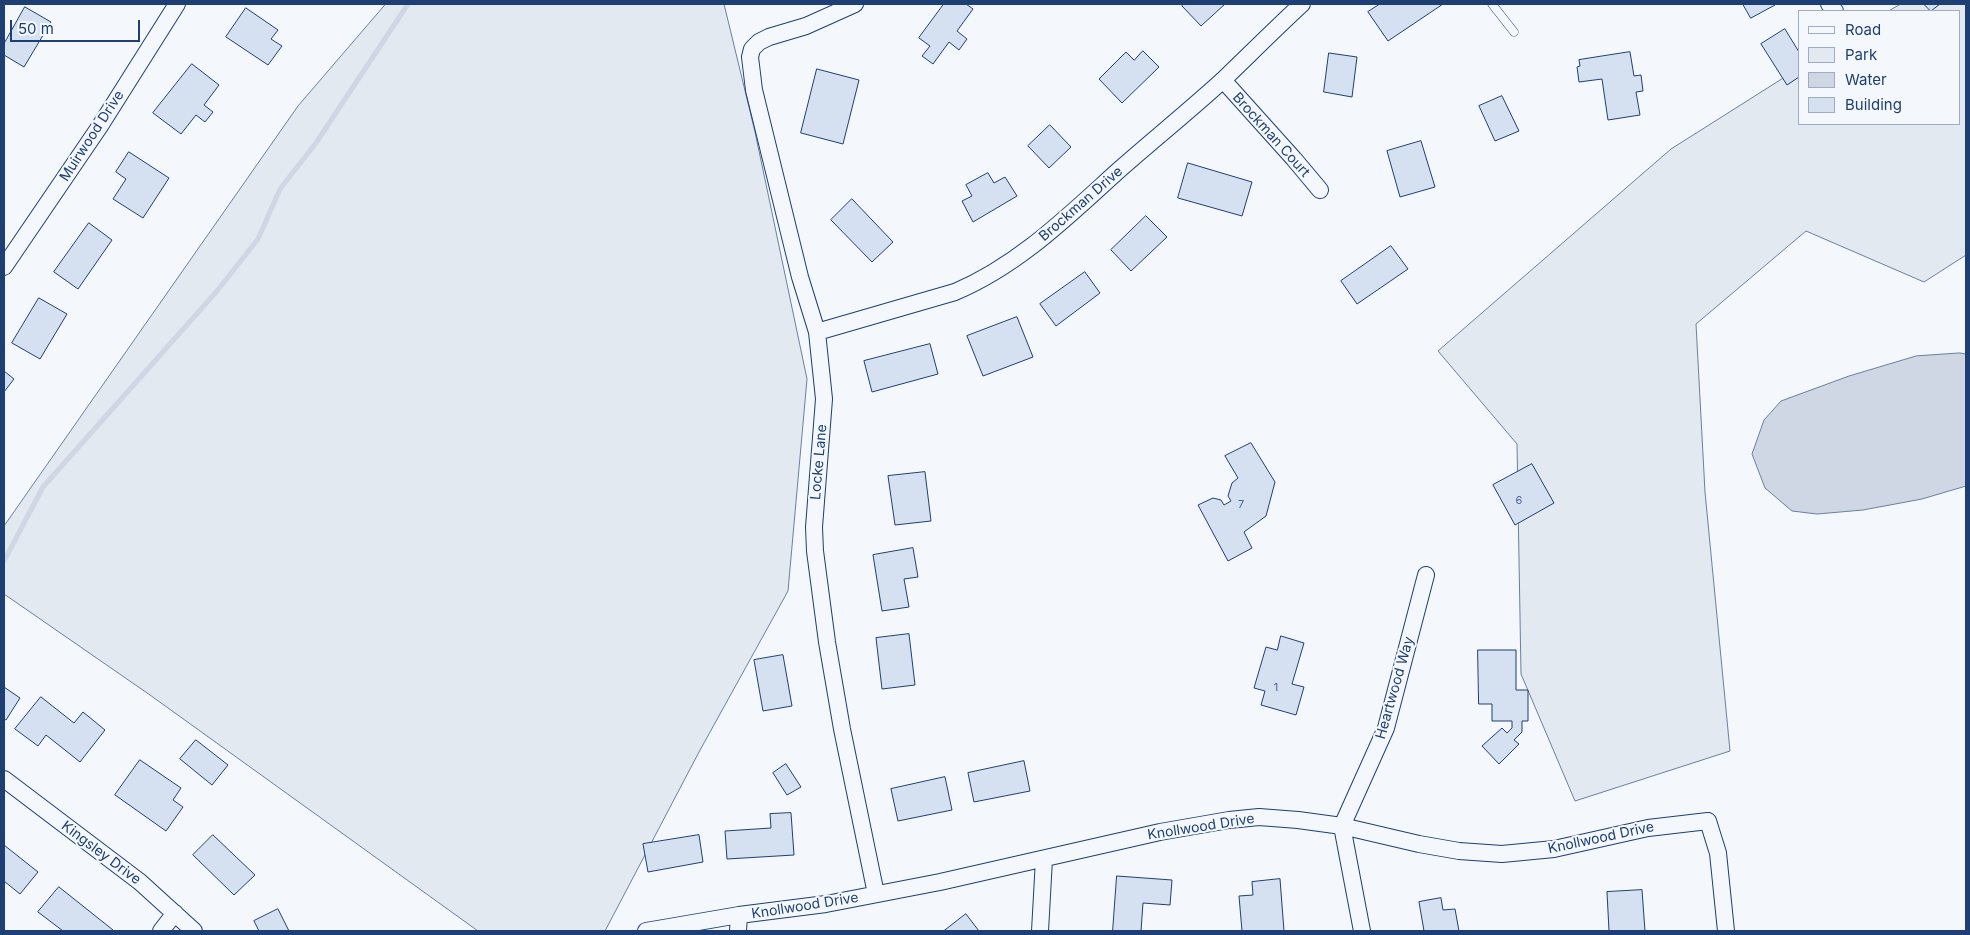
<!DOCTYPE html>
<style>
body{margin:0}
#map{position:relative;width:1970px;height:935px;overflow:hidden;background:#f4f7fb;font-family:Inter,sans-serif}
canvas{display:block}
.frame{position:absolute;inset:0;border:5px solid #1d3f73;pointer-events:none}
.legend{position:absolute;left:1798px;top:10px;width:162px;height:115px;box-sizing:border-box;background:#f4f7fb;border:1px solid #9eadc5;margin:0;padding:6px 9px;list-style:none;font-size:15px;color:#1d3f73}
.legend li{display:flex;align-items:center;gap:10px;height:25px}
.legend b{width:25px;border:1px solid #9eadc5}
.scale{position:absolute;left:10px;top:20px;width:130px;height:22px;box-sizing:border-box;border:2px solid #1d3f73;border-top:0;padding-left:6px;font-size:15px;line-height:18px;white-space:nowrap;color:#1d3f73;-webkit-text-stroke:4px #f4f7fb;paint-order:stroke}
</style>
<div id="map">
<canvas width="1970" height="935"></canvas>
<div class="frame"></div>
<ul class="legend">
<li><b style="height:6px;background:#f4f7fb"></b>Road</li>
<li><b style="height:14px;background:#e3e9f0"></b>Park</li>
<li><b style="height:14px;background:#cfd7e4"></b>Water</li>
<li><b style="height:14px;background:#d5e0f0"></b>Building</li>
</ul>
<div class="scale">50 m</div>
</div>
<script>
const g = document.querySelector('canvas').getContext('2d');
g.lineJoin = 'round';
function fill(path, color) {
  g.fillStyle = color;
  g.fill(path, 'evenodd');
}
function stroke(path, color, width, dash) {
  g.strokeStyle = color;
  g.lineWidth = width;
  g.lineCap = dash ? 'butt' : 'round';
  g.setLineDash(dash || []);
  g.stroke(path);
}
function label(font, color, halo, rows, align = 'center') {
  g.font = font + ' Inter,sans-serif';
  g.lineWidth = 4;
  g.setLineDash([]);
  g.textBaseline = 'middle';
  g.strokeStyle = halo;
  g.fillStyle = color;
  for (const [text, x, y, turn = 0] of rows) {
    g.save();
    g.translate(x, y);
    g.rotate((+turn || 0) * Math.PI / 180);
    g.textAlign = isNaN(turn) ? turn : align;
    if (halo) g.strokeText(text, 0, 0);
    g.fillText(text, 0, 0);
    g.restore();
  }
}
const green = new Path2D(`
 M386,4h338l31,128 52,247 -19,212 -89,161 -94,179h-127l-328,-236 -146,-101v-68l294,-420z
 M1901,4h65v251l-42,27 -118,-51 -110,93 9,168 25,259 -155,50 -54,-127 -4,-230 -79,-93 233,-202 128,-81v56h160v-113h-70z`);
fill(green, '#e3e9f0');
stroke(green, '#687fa3', 1);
const water = new Path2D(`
 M1960,353l6,1v132l-44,13 -59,11 -46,4 -25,-3 -27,-23 -13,-34 12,-34 17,-19 68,-25 67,-20z`);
fill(water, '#cfd7e4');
stroke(water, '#687fa3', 1);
stroke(new Path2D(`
 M4,561l39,-74 174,-196 41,-52 22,-50 36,-46 92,-139`), '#cfd7e4', 5);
const building = new Path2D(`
 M944,4h22l7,5 -16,22 10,8 -8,11 -10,-8 -16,22 -11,-8 8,-10 -11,-8z
 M1184,4h41l-24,22 -19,-20z
 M1380,4h63l-55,37 -20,-29z
 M1743,4h31l1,1 -24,13z
 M1924,4h16l-9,7z
 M25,7l26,15 -27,45 -20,-12v-11z
 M246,8l32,22 -7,9 11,7 -14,19 -42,-28z
 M1785,29l14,23v25l-12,8 -26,-41z
 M1143,51l16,16 -37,36 -23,-24 27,-27 8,8z
 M1630,52l4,24 7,-1 2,16 -7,1 4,23 -32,5 -6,-41 -23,3 -2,-15 3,-1 -1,-6z
 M1329,53l28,4 -5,40 -28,-5z
 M192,64l27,21 -15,20 9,7 -8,10 -9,-7 -15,19 -28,-21z
 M817,69l42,11 -16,64 -42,-11z
 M1502,96l17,35 -24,10 -16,-35z
 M1050,125l21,22 -22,21 -21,-22z
 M1421,141l14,46 -35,10 -13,-46z
 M129,152l40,26 -26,40 -30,-19 13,-20 -10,-7z
 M1188,163l64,19 -10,34 -64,-18z
 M988,173l6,10 11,-6 12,19 -44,26 -11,-21 10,-5 -6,-11z
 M852,199l41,43 -21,20 -41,-42z
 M1146,216l21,21 -36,34 -20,-21z
 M89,223l23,17 -34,49 -24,-17z
 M1391,246l17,23 -51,35 -16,-23z
 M1085,272l15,21 -44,33 -16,-22z
 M39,298l28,16 -27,45 -28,-16z
 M1017,317l16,40 -50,19 -16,-40z
 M930,344l8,30 -66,18 -8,-31z
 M4,371l10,8 -10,13z
 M1251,443l24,39 -9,34 -22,16 8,16 -24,13 -30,-56 15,-7 8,2 3,5 7,-4 -3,-5 4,-13 6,-5 -13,-22z
 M1532,464l22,39 -39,22 -22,-40z
 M925,472l6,49 -36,4 -7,-49z
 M913,548l5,29 -14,2 5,28 -27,4 -9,-56z
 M909,634l6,51 -33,4 -6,-51z
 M1281,636l23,7 -12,41 12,3 -8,28 -35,-10 4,-14 -11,-3 12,-41 11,3z
 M1478,650h38v40h12v31h-6v11l-8,8 5,4 -20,20 -17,-18 20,-18 5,5 5,-5v-7h-20v-17h-13z
 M783,655l9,51 -29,5 -9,-51z
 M4,687l16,11 -14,22 -2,-1z
 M41,697l33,26 9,-11 22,18 -25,32 -34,-27 -8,11 -23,-17z
 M196,740l32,25 -16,20 -32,-26z
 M140,760l41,28 -8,12 10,7 -17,24 -51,-36z
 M1024,761l6,30 -56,11 -6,-29z
 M786,764l15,23 -14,8 -14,-22z
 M945,777l7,33 -54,11 -7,-32z
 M791,813l3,42 -67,4 -2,-28 46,-3 -1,-14z
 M213,835l42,40 -21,20 -41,-40z
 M699,835l4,27 -55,10 -5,-28z
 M4,845l34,27 -18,22 -16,-13z
 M1117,876l55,4 -2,25 -27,-2 -2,28h-28z
 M1280,879l4,52h-42l-3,-35 14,-1 -1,-13z
 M59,887l54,43 -1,1h-49l-25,-19z
 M1642,890l3,41h-36l-2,-39z
 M1441,898l2,12 12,-1 4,22h-35l-5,-29z
 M278,909l11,22h-30l-5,-10z
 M966,914l13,17h-35z`);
fill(building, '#d5e0f0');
stroke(building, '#1d3f73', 1);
const lane = new Path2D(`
 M1492,4l22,28`);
const street = new Path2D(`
 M855,4l-49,22 -37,11 -10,5 -7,7 -2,8 4,33 46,187 17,55 7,67 -10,128 1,24 12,91 15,87 34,165
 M1829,4l6,7
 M1223,80l71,79 26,31
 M4,267l96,-141 77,-122
 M817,332l138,-40c64,-27 113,-76 164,-122 34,-30 70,-59 104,-90 26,-25 52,-51 79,-76
 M4,779l136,103 54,49
 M161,931l14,-18
 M646,931l93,-16 87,-11 114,-22 220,-50 69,-12 30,-3 39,3 44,6 77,18 40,7 43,3 52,-5 94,-21 60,-7 10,32 8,78
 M738,931l1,-16
 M1040,931l4,-72
 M1362,931l-20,-105 44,-98 40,-153`);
stroke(lane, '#1d3f73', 9);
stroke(street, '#1d3f73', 18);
stroke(lane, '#f4f7fb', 8);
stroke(street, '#f4f7fb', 16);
label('11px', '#4b6792', null, [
 ["6",1519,501],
 ["7",1241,505],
 ["1",1276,688]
]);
label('14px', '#1d3f73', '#f4f7fb', [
 ["Brockman Court",1271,135,48],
 ["Muirwood Drive",92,136,-57],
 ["Brockman Drive",1081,204,-41],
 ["Locke Lane",819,462,-85],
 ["Heartwood Way",1395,688,-74],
 ["Knollwood Drive",1201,827,-9],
 ["Knollwood Drive",1601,838,-12],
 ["Kingsley Drive",101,853,37],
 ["Knollwood Drive",805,906,-9]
]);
</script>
